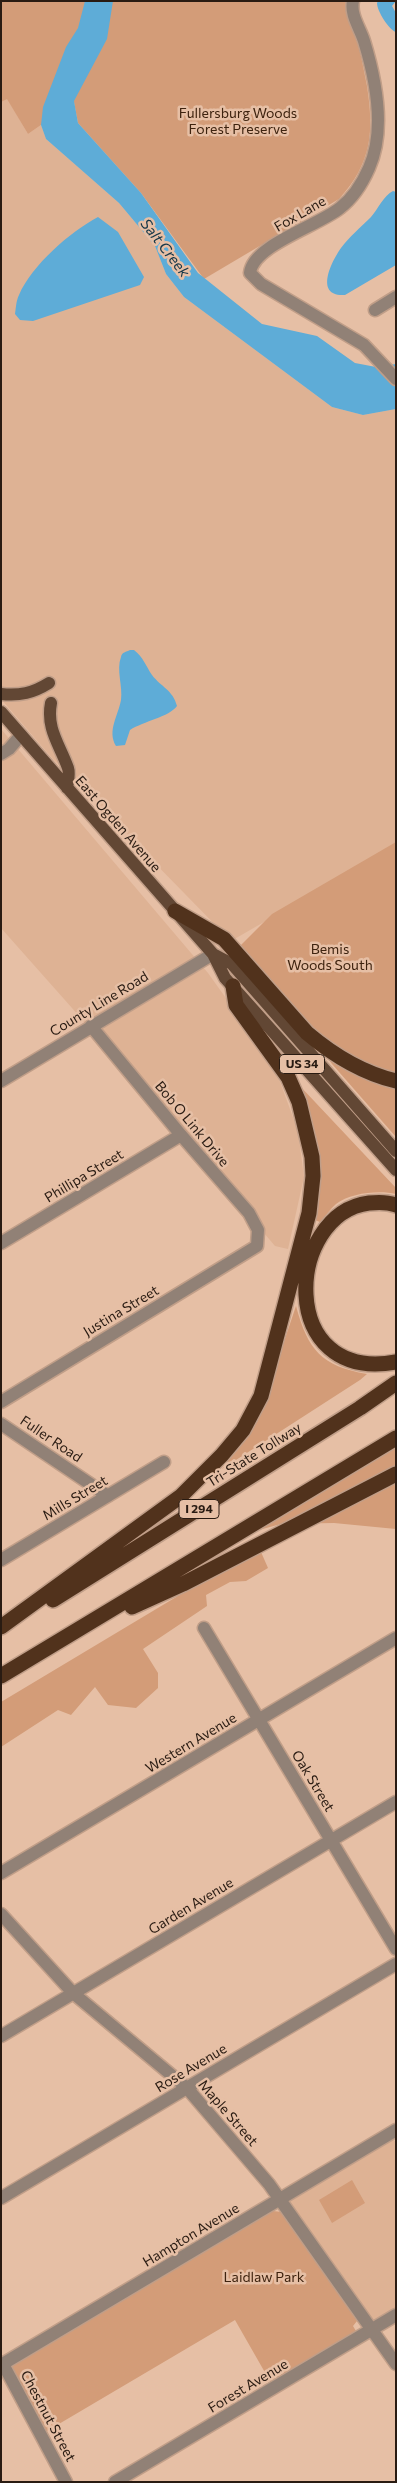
<!DOCTYPE html>
<style>
body{margin:0}
#map{position:relative;width:397px;height:2483px;overflow:hidden;background:#e6bfa5;font-family:Commissioner,sans-serif}
canvas{display:block}
.frame{position:absolute;inset:0;border:2px solid #291b12;pointer-events:none}
</style>
<div id="map">
<canvas width="397" height="2483"></canvas>
<div class="frame"></div>
</div>
<script>
const g = document.querySelector('canvas').getContext('2d');
g.lineJoin = 'round';
function fill(path, color) {
  g.fillStyle = color;
  g.fill(path, 'evenodd');
}
function stroke(path, color, width, dash) {
  g.strokeStyle = color;
  g.lineWidth = width;
  g.lineCap = dash ? 'butt' : 'round';
  g.setLineDash(dash || []);
  g.stroke(path);
}
function label(font, color, halo, rows, align = 'center') {
  g.font = font + ' Commissioner,sans-serif';
  g.lineWidth = 5;
  g.setLineDash([]);
  g.textBaseline = 'middle';
  g.strokeStyle = halo;
  g.fillStyle = color;
  for (const [text, x, y, turn = 0] of rows) {
    g.save();
    g.translate(x, y);
    g.rotate((+turn || 0) * Math.PI / 180);
    g.textAlign = isNaN(turn) ? turn : align;
    if (halo) g.strokeText(text, 0, 0);
    g.fillText(text, 0, 0);
    g.restore();
  }
}
fill(new Path2D(`
 M7,98l21,36 13,-9 5,14 73,64 36,43 11,28 18,23 148,110 31,8 33,-6v437l-165,95 -180,-184 -50,-58v-597z
 M1,729l207,244 40,56 31,50 19,52 6,46 -16,72 -13,-3 -203,-238 -71,-80z
 M391,2136l5,7v170l-24,14 -89,-127z`), '#deb294');
fill(new Path2D(`
 M1,1h345c-2,15 8,29 12,44 4,13 6,27 9,41 7,46 5,77 -28,113l-135,80 -63,-86 -63,-70 -4,-21 -46,32 -21,-35 -6,3z
 M396,842v295l-64,-73 -29,-39 -66,-76 35,-35z
 M299,1085l97,103v6c-17,-4 -46,-1 -60,10 -6,5 -11,13 -16,18l-5,-2c8,-56 4,-82 -16,-135z
 M296,1306c12,44 25,60 71,68l-7,6 -138,89 35,-47z
 M396,1443v86l-62,-6 -53,1 -37,10z
 M261,1552l7,16 -22,13 -16,1 -24,13 1,11 -64,43 15,24v15l-22,20 -28,-3 -13,-18 -24,28 -13,-5 -57,37v-45l242,-145z
 M352,2180l13,23 -33,20 -13,-23z
 M273,2211l9,1 75,109 -4,5 3,5 -3,2 -82,50 -36,-63 -188,111 -34,-59v-8z`), '#d39c78');
fill(new Path2D(`
 M85,1h28l-6,38 -33,62 4,22 63,70 57,80 64,51 55,12 38,27 21,4 20,-3v45l-33,6 -31,-8 -148,-110 -18,-23 -11,-28 -36,-43 -73,-64 -5,-14 2,-18 23,-60 12,-19z
 M378,1h18l-4,5 4,7v19c-7,-2 -19,-21 -19,-29z
 M393,191l3,1v73l-51,30c-31,2 -14,-33 -4,-47 8,-11 20,-21 30,-31 7,-8 13,-22 22,-26z
 M98,217l20,15 26,45 -4,8 -107,36 -13,-1 -5,-6c1,-6 1,-13 4,-19 13,-30 51,-63 79,-78z
 M130,650h4c9,7 12,16 18,25 9,12 21,15 25,31 -8,11 -33,15 -47,24l-5,15 -9,1c-9,-15 2,-30 5,-46 2,-14 -5,-30 0,-43 1,-5 5,-5 9,-7z`), '#5eacd7');
const minor = new Path2D(`
 M353,1c-3,14 7,27 11,40 12,39 22,89 5,127 -7,16 -16,30 -29,40 -22,18 -87,37 -90,65l11,11 103,61 32,34
 M375,310l21,-13
 M1,754l8,-5 12,-14
 M1,1081l212,-127
 M1,1243l180,-108
 M1,1402l256,-156 1,-16 -9,-17 -68,-78 -90,-109
 M1,1424l107,72
 M1,1560l163,-98
 M204,1628l192,321
 M1,1873l395,-235
 M1,1914l72,79 114,95 82,96 127,180
 M1,2036l395,-234
 M1,2198l395,-234
 M3,2364l63,118
 M1,2365l395,-235
 M115,2482l281,-167`);
const major = new Path2D(`
 M1,694c19,2 32,-1 48,-11
 M51,703c-5,26 9,42 17,65 2,6 0,14 -1,20
 M1,712l212,242 12,24 171,192
 M213,954l19,10 164,187`);
const highway = new Path2D(`
 M175,911l49,28 83,94c26,22 55,40 89,48
 M396,1205c-8,-3 -18,-3 -27,-2 -84,11 -93,181 27,159
 M53,1600l307,-192 36,-25
 M132,1607l51,-23 213,-110
 M1,1627l180,-131 41,-41 21,-25 18,-34 48,-183 4,-37 -1,-19 -13,-55 -11,-25 -52,-72 -3,-19
 M1,1676l395,-238`);
stroke(minor, '#c09e88', 15);
stroke(major, '#c09e88', 15);
stroke(highway, '#c09e88', 18);
stroke(minor, '#918176', 12);
stroke(major, '#624734', 12);
stroke(highway, '#51321c', 15);
for (const [x, y, w] of [
 [302,1064,45],
 [199,1509,40]
]) {
  const box = new Path2D();
  box.roundRect(x - w / 2, y - 9.5, w, 19, 4);
  g.fillStyle = '#e6bfa5';
  g.fill(box);
  stroke(box, '#291b12', 1);
}
label('bold 12px', '#291b12', null, [
 ["US 34",302,1064],
 ["I 294",199,1509]
]);
label('14px', '#3e230f', '#e6bfa5', [
 ["Fullersburg Woods",238,113],
 ["Forest Preserve",238,129],
 ["Bemis",330,949],
 ["Woods South",330,965],
 ["Laidlaw Park",264,2277]
]);
label('14px', '#291b12', '#e6bfa5', [
 ["Fox Lane",300,214,-30],
 ["East Ogden Avenue",118,824,49],
 ["County Line Road",99,1004,-31],
 ["Bob O Link Drive",192,1124,50],
 ["Phillipa Street",84,1176,-31],
 ["Justina Street",121,1311,-31],
 ["Fuller Road",51,1439,34],
 ["Tri-State Tollway",254,1455,-32],
 ["Mills Street",75,1498,-31],
 ["Western Avenue",191,1743,-31],
 ["Oak Street",313,1781,59],
 ["Garden Avenue",191,1906,-31],
 ["Rose Avenue",191,2068,-31],
 ["Maple Street",228,2113,49],
 ["Hampton Avenue",191,2235,-31],
 ["Forest Avenue",248,2386,-31],
 ["Chestnut Street",48,2416,62]
]);
label('italic 15px', '#123547', '#e6bfa5', [
 ["Salt Creek",165,248,52]
]);
</script>
